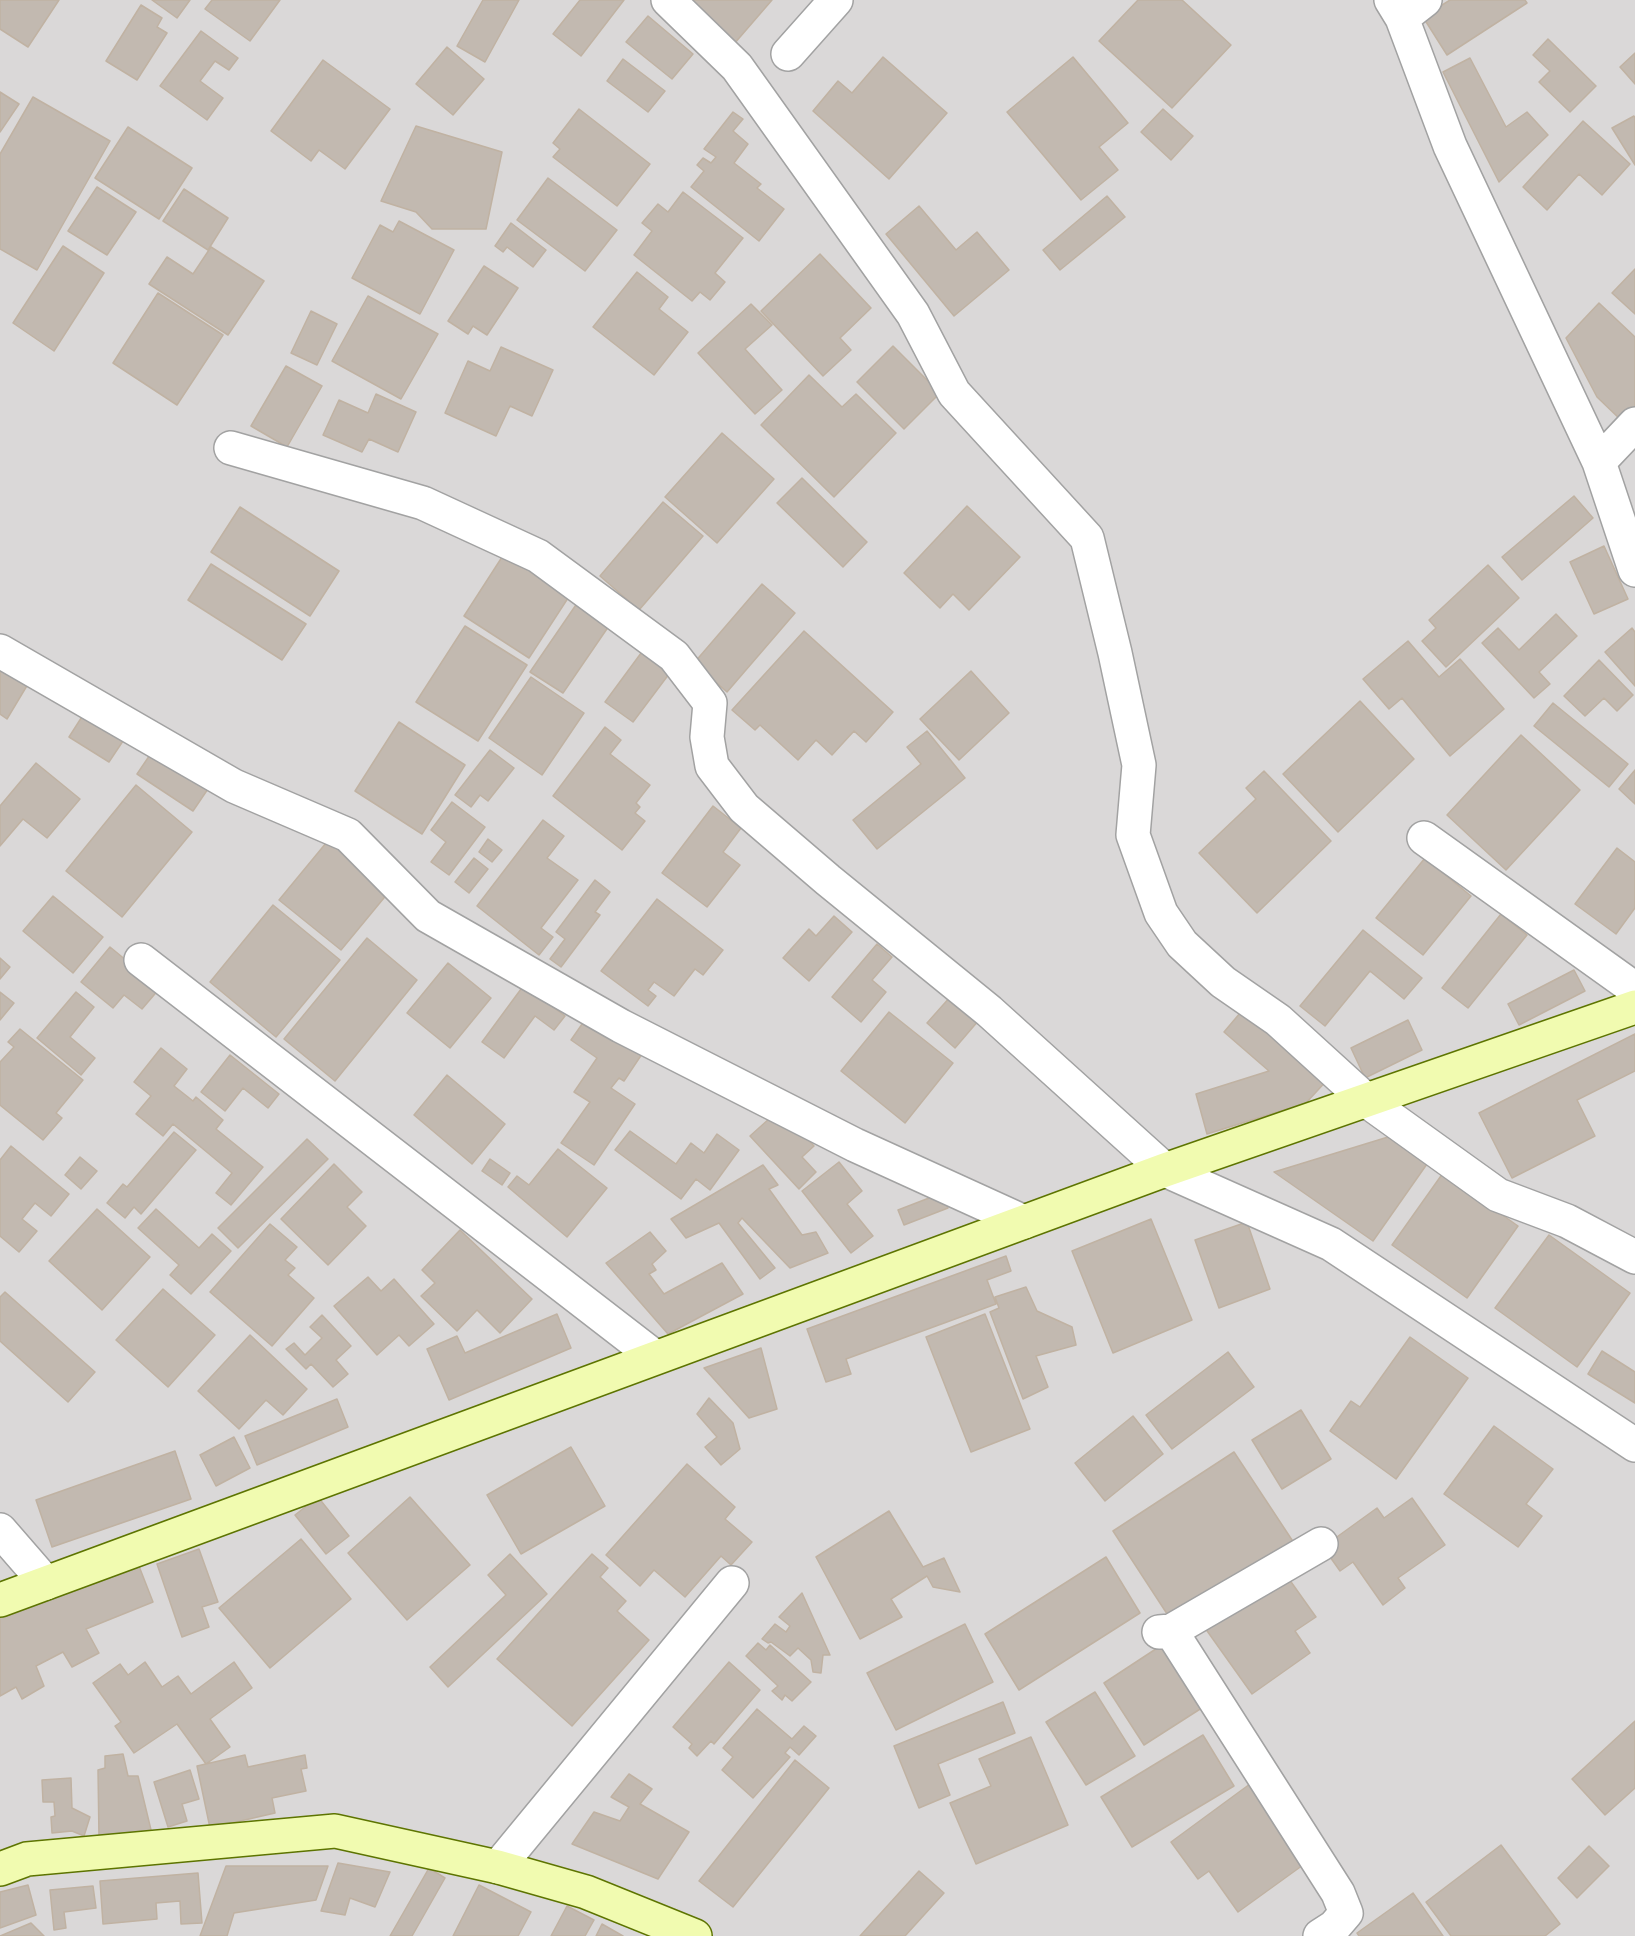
<!DOCTYPE html>
<style>
body{margin:0}
canvas{display:block;background:#eeeae0}
</style>
<canvas width="1635" height="1936"></canvas>
<script>
const g = document.querySelector('canvas').getContext('2d');
g.lineJoin = 'round';
function fill(path, color) {
  g.fillStyle = color;
  g.fill(path, 'evenodd');
}
function stroke(path, color, width, dash) {
  g.strokeStyle = color;
  g.lineWidth = width;
  g.lineCap = dash ? 'butt' : 'round';
  g.setLineDash(dash || []);
  g.stroke(path);
}
fill(new Path2D(`
 M0,0h1635v1936h-1635z`), '#dad8d8');
const building = new Path2D(`
 M0,0h59l-31,47 -28,-18z
 M152,0h38l-13,18z
 M212,0h68l-30,41 -45,-32z
 M483,0h36l-34,62 -28,-16z
 M580,0h44l-43,56 -28,-22z
 M683,0h89l-38,44z
 M1138,0h44l49,45 -59,63 -73,-67z
 M1450,0h75l2,3 -80,52 -24,-38z
 M141,5l21,13 -5,9 10,6 -30,47 -31,-19z
 M648,16l45,38 -21,25 -46,-37z
 M201,31l37,27 -9,12 -14,-9 -15,20 23,17 -16,22 -47,-34z
 M1548,39l48,47 -26,26 -31,-30 11,-11 -17,-16z
 M447,47l37,32 -31,36 -37,-31z
 M1635,53v31l-15,-17z
 M883,57l64,56 -58,66 -76,-68 25,-30 14,12z
 M1073,57l55,66 -29,24 19,23 -37,30 -74,-88z
 M1470,58l36,69 21,-15 21,23 -49,47 -56,-110z
 M623,59l42,32 -17,21 -41,-31z
 M323,60l67,49 -45,60 -26,-19 -8,11 -40,-30z
 M0,92l19,12 -19,28z
 M33,97l77,44 -73,129 -37,-21v-95z
 M579,109l71,55 -33,42 -64,-49 7,-8 -7,-6z
 M1163,109l30,27 -22,24 -30,-28z
 M733,112l10,7 -10,12 15,13 -14,19 27,21 -4,4 27,21 -25,32 -68,-54 13,-16 -7,-6 6,-7 8,5 5,-6 -12,-8z
 M1634,116l1,2v47l-23,-37z
 M1583,121l47,43 -28,31 -23,-21 -32,36 -24,-23z
 M416,126l86,26 -16,77h-54l-16,-17 -35,-11z
 M128,127l64,41 -33,51 -64,-41z
 M548,178l69,52 -32,41 -68,-51z
 M97,187l39,25 -29,43 -39,-24z
 M184,189l44,29 -20,32 -45,-29z
 M683,192l60,46 -28,35 10,9 -15,18 -10,-8 -8,9 -58,-46 18,-24 -10,-8 16,-19 10,8z
 M1107,196l18,21 -65,53 -17,-20z
 M919,206l37,44 21,-18 32,38 -55,46 -68,-82z
 M399,221l55,29 -34,64 -68,-36 28,-53 13,7z
 M511,223l35,27 -13,17 -26,-20 -4,5 -8,-6z
 M63,246l41,27 -50,78 -41,-28z
 M211,247l53,34 -36,54 -79,-51 18,-27 26,17z
 M820,254l51,54 -31,30 11,12 -28,26 -62,-65z
 M484,266l34,22 -31,47 -14,-9 -5,8 -20,-13z
 M1635,269v45l-23,-21z
 M637,272l31,25 -9,12 29,23 -34,43 -61,-48z
 M158,293l65,42 -46,70 -64,-42z
 M368,296l70,38 -37,65 -69,-38z
 M1599,303l36,34v73l-12,12 -26,-25 -31,-59z
 M751,304l21,21 -27,24 37,41 -27,24 -57,-61z
 M311,311l26,13 -20,41 -26,-12z
 M893,346l47,47 -36,36 -47,-47z
 M501,347l52,23 -21,46 -22,-10 -14,30 -51,-23 23,-52 22,10z
 M286,366l36,20 -35,61 -36,-21z
 M809,375l33,32 14,-13 40,39 -62,64 -73,-72z
 M376,394l40,18 -18,40 -29,-13 -7,13 -39,-17 16,-35 29,13z
 M722,433l52,46 -57,64 -52,-46z
 M802,478l65,64 -24,25 -66,-64z
 M1574,496l19,22 -71,62 -20,-23z
 M663,502l40,34 -64,74 -39,-34z
 M967,506l53,51 -51,53 -16,-16 -13,14 -36,-35z
 M240,507l99,64 -29,45 -99,-64z
 M1604,546l24,53 -34,15 -24,-52z
 M504,554l66,41 -41,63 -65,-42z
 M211,564l95,60 -24,36 -94,-60z
 M1488,565l31,33 -73,69 -24,-26 14,-13 -7,-8z
 M762,584l33,29 -68,79 -33,-29z
 M580,599l33,21 -50,73 -33,-21z
 M1556,614l21,22 -38,36 11,12 -16,14 -52,-55 16,-15 21,22z
 M465,626l62,39 -49,76 -62,-39z
 M1632,628l3,4v54l-30,-34z
 M804,631l89,81 -27,30 -12,-11 -22,24 -16,-15 -18,20 -38,-35 -5,5 -23,-20z
 M1408,641l31,36 21,-18 44,50 -54,47 -48,-58 -13,11 -26,-30z
 M647,645l28,21 -42,56 -28,-20z
 M1599,660l34,35 -16,16 -13,-13 -19,18 -21,-20z
 M0,666l28,18 -21,35 -7,-5z
 M971,671l38,42 -50,47 -39,-41z
 M531,677l53,36 -42,62 -53,-37z
 M1360,701l54,58 -76,73 -55,-58z
 M1553,703l75,61 -19,23 -75,-61z
 M85,712l40,26 -16,24 -40,-25z
 M399,722l66,43 -43,69 -67,-43z
 M605,727l16,13 -11,14 40,31 -14,18 4,4 -5,6 10,8 -23,29 -69,-54z
 M927,731l38,47 -88,71 -24,-29 68,-56 -14,-17z
 M1521,735l59,55 -74,80 -59,-55z
 M156,746l56,37 -19,28 -56,-37z
 M490,750l24,18 -26,33 -8,-6 -9,12 -16,-12z
 M36,763l44,36 -33,39 -24,-19 -23,27v-40z
 M1635,770v34l-16,-15z
 M1264,771l67,70 -74,72 -58,-60 57,-54 -10,-11z
 M136,785l56,47 -70,85 -56,-46z
 M452,802l33,25 -36,48 -18,-13 15,-20 -15,-12z
 M713,806l28,22 -18,24 17,13 -33,42 -45,-34z
 M543,820l21,16 -17,22 31,22 -37,48 12,9 -14,18 -62,-49z
 M331,837l62,50 -52,63 -62,-50z
 M488,839l14,11 -10,12 -13,-10z
 M1617,848l18,14v46l-19,26 -41,-30z
 M474,858l14,11 -19,24 -14,-11z
 M1425,858l46,38 -48,59 -47,-37z
 M595,880l15,12 -15,20 5,3 -39,52 -11,-8 15,-20 -9,-7z
 M53,896l50,41 -30,36 -50,-42z
 M657,899l66,51 -20,25 -8,-6 -21,27 -20,-14 -6,8 8,6 -8,10 -47,-35z
 M273,905l67,55 -64,77 -66,-55z
 M1501,914l26,21 -59,73 -26,-20z
 M834,916l18,16 -43,49 -26,-23 26,-29 7,7z
 M1363,930l59,48 -18,21 -34,-28 -45,55 -25,-20z
 M367,938l50,42 -82,101 -51,-42z
 M877,944l15,13 -20,23 14,12 -25,30 -29,-25z
 M110,947l50,41 -18,21 -18,-14 -11,13 -32,-26z
 M0,958l10,9 -10,12z
 M448,963l43,35 -41,50 -43,-35z
 M1574,970l11,21 -66,34 -11,-21z
 M524,985l41,31 -11,14 -19,-14 -31,42 -22,-16z
 M0,992l14,11 -14,17z
 M76,992l18,15 -24,30 25,21 -14,17 -44,-37z
 M951,996l28,24 -24,28 -28,-25z
 M1246,1006l83,72 -23,25 -99,31 -11,-40 73,-23 -45,-39z
 M889,1012l64,51 -48,60 -64,-52z
 M587,1017l55,37 -18,27 -5,-3 -8,10 24,16 -41,61 -33,-22 29,-41 -16,-10 23,-34 -26,-18z
 M1408,1020l14,30 -57,28 -14,-30z
 M20,1029l63,51 -27,33 6,5 -19,22 -43,-35v-43l14,-15 -6,-5z
 M1635,1034v37l-58,29 18,36 -83,42 -33,-65z
 M161,1048l26,21 -13,17 19,15 3,-4 27,23 -7,9 47,38 -32,38 -15,-12 16,-20 -59,-49 -10,12 -27,-22 15,-18 -17,-14z
 M230,1055l49,39 -11,14 -25,-20 -18,23 -24,-19z
 M447,1075l58,49 -33,40 -58,-49z
 M780,1109l34,37 -12,11 14,15 -17,17 -49,-53z
 M630,1131l46,33 15,-21 13,10 13,-19 22,16 -29,40 -14,-11 -15,20 -66,-49z
 M174,1132l22,18 -55,64 -7,-7 -9,11 -18,-15 16,-19 4,3z
 M1388,1137l39,27 -54,77 -99,-69z
 M307,1139l21,20 -90,89 -20,-20z
 M11,1146l58,48 -18,22 -16,-13 -13,16 15,12 -18,21 -19,-16v-76z
 M558,1149l49,39 -40,49 -59,-50 9,-11 12,9z
 M80,1157l17,14 -16,18 -16,-14z
 M490,1159l20,14 -8,12 -20,-14z
 M839,1162l23,29 -15,13 26,32 -22,17 -49,-62z
 M334,1164l28,28 -15,15 19,19 -38,39 -47,-46z
 M763,1165l15,20 -9,4 33,46 14,-3 12,21 -38,15 -48,-50 -4,5 37,45 -15,11 -41,-56 -33,15 -15,-19z
 M1443,1173l75,53 -51,72 -75,-53z
 M942,1193l6,15 -44,17 -6,-15z
 M97,1209l53,48 -48,53 -53,-49z
 M156,1209l43,39 13,-14 19,17 -40,43 -21,-19 9,-10 -41,-37z
 M1151,1219l41,101 -79,33 -41,-102z
 M1247,1222l23,67 -51,19 -24,-68z
 M270,1224l27,23 -12,13 10,8 -7,7 26,23 -42,48 -62,-54z
 M460,1230l72,69 -32,34 -23,-23 -20,21 -36,-35 14,-13 -13,-13z
 M650,1232l16,19 -14,13 4,6 -7,4 15,20 58,-31 21,31 -75,40 -62,-71z
 M1549,1235l81,58 -53,74 -82,-59z
 M1006,1256l5,15 -24,9 9,24 -150,55 5,15 -25,8 -19,-53z
 M368,1277l13,14 13,-12 40,45 -25,22 -10,-11 -22,20 -43,-49z
 M1026,1287l11,24 35,16 4,18 -40,11 12,31 -25,12 -33,-87 9,-4 -4,-11z
 M163,1289l52,46 -47,52 -52,-47z
 M5,1292l90,80 -27,30 -68,-61v-44z
 M557,1314l14,34 -122,52 -22,-51 30,-13 8,17z
 M985,1314l45,115 -59,23 -45,-115z
 M322,1315l29,31 -15,14 12,14 -15,13 -22,-23 -5,5 -20,-20 8,-6 11,12 17,-17 -12,-11z
 M250,1335l57,54 -24,26 -17,-15 -27,29 -41,-38z
 M1410,1337l58,41 -72,101 -66,-48 21,-30 9,6z
 M761,1348l16,61 -28,9 -45,-50z
 M1602,1351l33,21v31l-47,-29z
 M1228,1352l26,35 -82,62 -26,-34z
 M709,1398l24,25 7,26 -19,16 -16,-18 12,-10 -20,-23z
 M337,1399l11,28 -91,38 -12,-29z
 M1301,1410l30,49 -49,30 -30,-49z
 M1133,1416l30,38 -58,47 -30,-38z
 M1494,1426l59,43 -27,35 16,12 -24,31 -74,-53z
 M234,1437l16,31 -34,18 -16,-31z
 M571,1447l34,59 -84,48 -34,-59z
 M175,1451l16,48 -139,48 -16,-47z
 M1234,1452l60,91 -121,80 -60,-92z
 M687,1464l48,43 -10,12 27,23 -21,23 -10,-9 -36,41 -31,-27 -14,16 -34,-31z
 M318,1497l31,39 -23,18 -31,-39z
 M410,1497l60,68 -63,55 -59,-67z
 M1412,1498l33,47 -47,33 7,10 -22,17 -30,-43 -13,9 -17,-24 54,-39 7,10z
 M889,1511l34,56 21,-9 16,34 -27,-5 -6,-11 -36,23 11,18 -42,22 -44,-82z
 M301,1539l50,60 -81,69 -51,-60z
 M199,1549l19,53 -16,5 7,20 -27,10 -25,-73z
 M510,1554l37,40 -99,93 -18,-20 76,-72 -18,-20z
 M592,1554l16,14 -8,9 26,24 -9,10 32,29 -77,86 -75,-67z
 M1106,1557l34,56 -121,77 -34,-56z
 M137,1561l16,41 -67,27 13,24 -27,14 -9,-15 -27,14 8,20 -22,13 -6,-12 -16,9v-85z
 M1284,1572l32,45 -21,14 15,22 -58,41 -47,-66z
 M802,1593l28,62h-7l-2,18 -8,-1 -2,-12 -13,-12 -8,8 -19,-14 -3,1 -6,-4 13,-15 11,8 4,-6 -11,-9z
 M965,1624l28,58 -97,48 -29,-57z
 M1168,1641l40,63 -64,41 -40,-62z
 M758,1643l8,7 4,-5 41,37 -19,19 -7,-6 -3,5 -10,-9 6,-5 -32,-30z
 M145,1662l17,25 16,-11 13,18 43,-32 18,26 -42,31 20,28 -24,17 -29,-40 -43,29 -19,-27 6,-4 -28,-39 27,-19 8,11z
 M729,1662l31,28 -46,54 -3,-3 -14,15 -8,-8 3,-4 -19,-17z
 M1095,1692l40,64 -49,29 -40,-63z
 M1003,1702l12,31 -77,31 12,31 -31,13 -25,-62z
 M757,1709l35,30 12,-13 12,10 -17,19 -9,-8 -5,6 5,4 -37,41 -31,-28 11,-13 -10,-9z
 M1635,1721v67l-30,27 -33,-36z
 M1203,1735l31,51 -102,61 -31,-50z
 M1031,1737l37,88 -92,39 -26,-61 41,-17 -12,-27z
 M123,1754l5,22h10l14,58 -53,5 -1,-69 7,-2v-12z
 M245,1755l3,12 57,-12 2,13 -6,1 5,22 -34,7 3,15 -65,15 -13,-62z
 M795,1760l34,28 -96,119 -34,-26z
 M190,1770l9,29 -17,5 5,17 -19,6 -14,-45z
 M629,1774l23,15 -12,15 49,28 -31,47 -86,-35 22,-32 26,9 9,-14 -18,-10z
 M71,1778l1,30 18,9 -6,19 -12,-5 -20,2 -1,-16 4,-1 -1,-14h-11l-1,-22z
 M1254,1781l56,79 -72,52 -29,-41 -11,8 -27,-37z
 M1501,1845l59,79 -15,12h-94l-25,-34z
 M1589,1846l20,20 -32,32 -19,-20z
 M338,1863l52,9 -15,35 -25,-9 -5,17 -24,-4z
 M226,1866h102l-12,34 -82,13 -7,23h-27z
 M429,1868l16,10 -33,58h-22z
 M919,1871l25,22 -39,43h-45z
 M198,1873l4,50 -21,1 -1,-23 -24,2 1,16 -54,5 -3,-43z
 M28,1885l8,30 -36,13v-36z
 M479,1885l52,27 -13,24h-65z
 M93,1886l3,22 -32,4 2,16 -12,2 -4,-40z
 M1413,1893l30,43h-84l-2,-3z
 M567,1906l27,14 -9,16h-34z
 M31,1923l13,13h-44z
 M602,1924l21,12h-27z`);
fill(building, '#c2b9b0');
stroke(building, '#c0b2a2', 1.5);
const street = new Path2D(`
 M668,0l69,67 176,247 41,79 133,145 28,115 24,112 -6,70 28,78 21,31 41,38 55,38 89,81 131,94 69,26 68,36
 M1391,0l11,18 48,128 149,316 36,108
 M1402,18l23,-18
 M788,54l48,-54
 M231,448l192,55 115,53 136,100 36,47 -3,34 5,29 32,42 84,72 161,131 176,159 166,74 304,201
 M1599,462l36,-38
 M0,651l234,135 114,49 80,81 193,110 234,119 169,77
 M1424,838l211,151
 M141,960l514,397
 M0,1530l46,53
 M1171,1631l167,262 8,20 -12,14 -14,9
 M1159,1632l12,-1 150,-87
 M498,1867l234,-284`);
const secondary = new Path2D(`
 M0,1600l1165,-430 470,-163
 M0,1869l27,-10 308,-28 163,36 88,25 109,44`);
stroke(street, '#a2a2a2', 36);
stroke(secondary, '#5d7401', 36);
stroke(street, '#fff', 33);
stroke(secondary, '#f1fbb0', 33);
</script>
